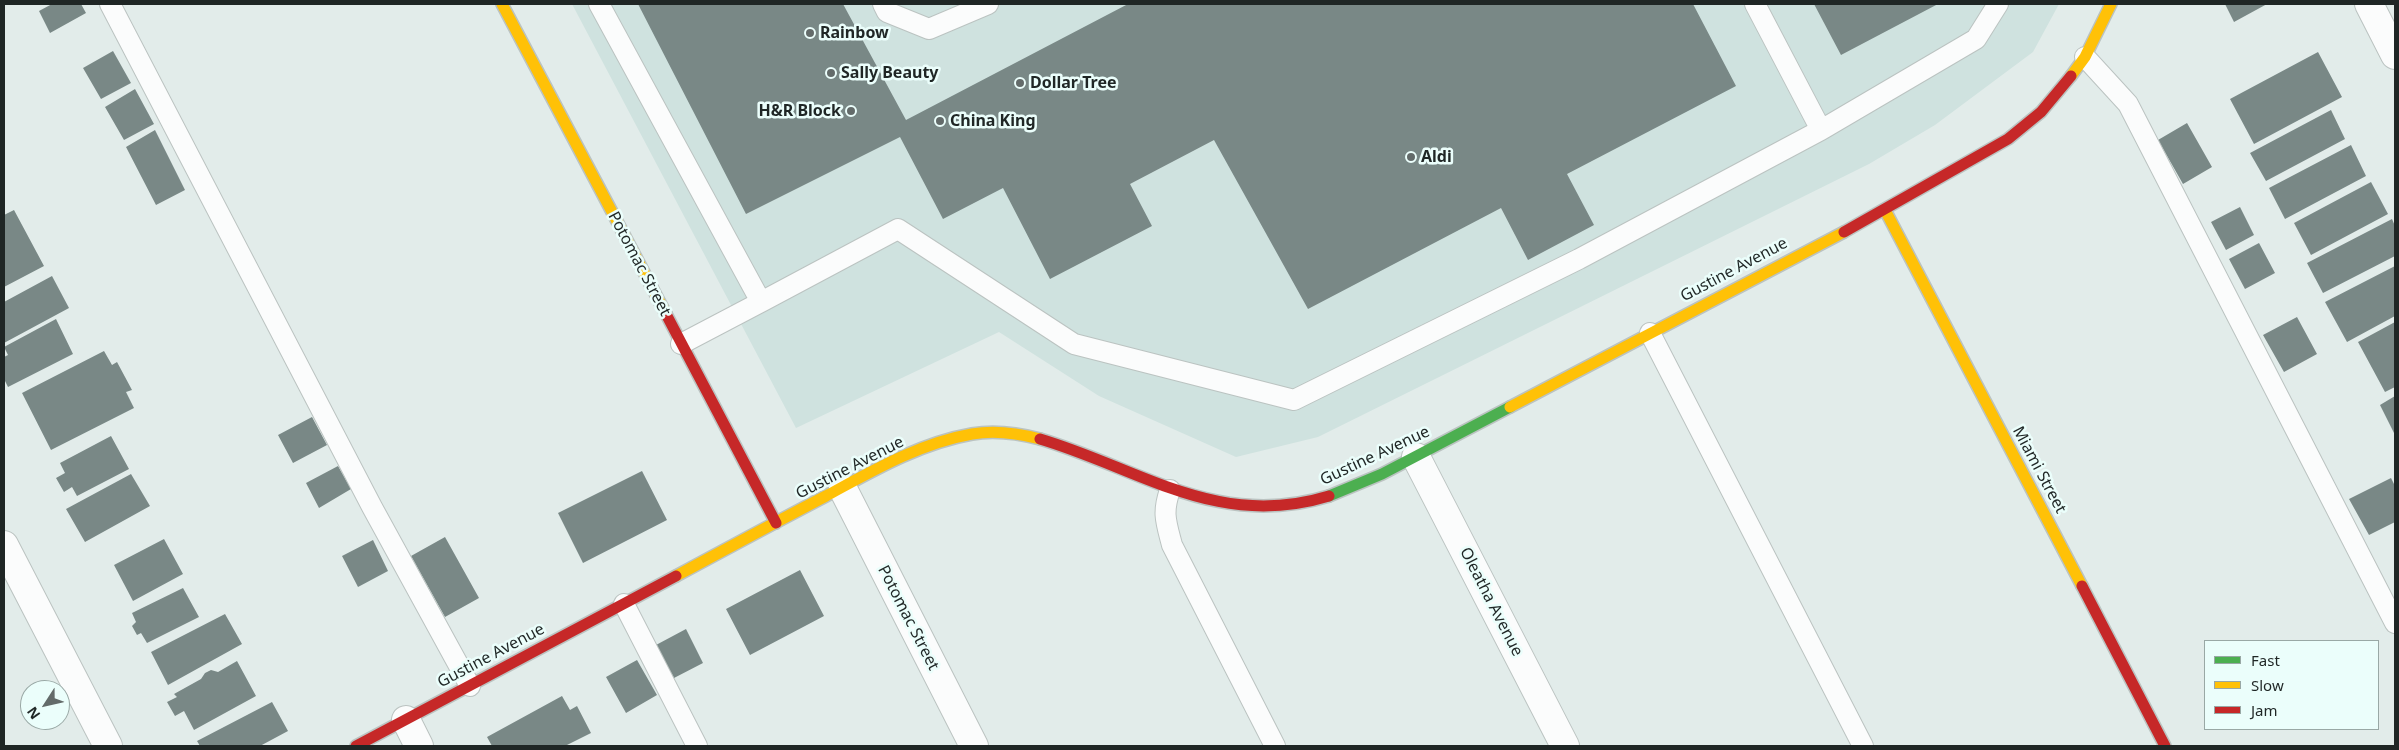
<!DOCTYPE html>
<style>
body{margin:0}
#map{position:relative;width:2399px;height:750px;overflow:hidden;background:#e2ecea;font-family:"Noto Sans",sans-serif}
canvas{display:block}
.frame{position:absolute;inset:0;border:5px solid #1f2625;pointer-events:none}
.legend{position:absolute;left:2204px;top:640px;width:175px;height:90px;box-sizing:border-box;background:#ebfefb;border:1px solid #99a8a5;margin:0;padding:6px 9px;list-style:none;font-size:15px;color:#1f2625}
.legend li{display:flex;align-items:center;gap:10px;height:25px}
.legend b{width:25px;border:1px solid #99a8a5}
.north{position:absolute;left:20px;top:680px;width:50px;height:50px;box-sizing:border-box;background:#ebfefb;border:1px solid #99a8a5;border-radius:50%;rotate:235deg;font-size:14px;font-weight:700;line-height:20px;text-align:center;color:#1f2625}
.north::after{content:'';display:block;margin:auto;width:18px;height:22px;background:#636b6a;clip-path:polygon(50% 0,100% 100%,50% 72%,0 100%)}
</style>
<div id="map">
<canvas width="2399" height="750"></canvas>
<div class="frame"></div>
<ul class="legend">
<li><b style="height:6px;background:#4caf50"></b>Fast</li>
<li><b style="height:6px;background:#ffc107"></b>Slow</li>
<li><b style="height:6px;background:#c62828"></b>Jam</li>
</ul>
<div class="north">N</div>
</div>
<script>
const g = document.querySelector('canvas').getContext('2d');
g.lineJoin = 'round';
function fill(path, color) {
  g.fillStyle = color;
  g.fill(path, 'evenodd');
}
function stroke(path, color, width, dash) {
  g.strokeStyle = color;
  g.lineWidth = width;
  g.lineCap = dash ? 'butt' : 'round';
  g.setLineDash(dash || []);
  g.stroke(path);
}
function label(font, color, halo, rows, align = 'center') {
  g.font = font + ' "Noto Sans",sans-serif';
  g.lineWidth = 5;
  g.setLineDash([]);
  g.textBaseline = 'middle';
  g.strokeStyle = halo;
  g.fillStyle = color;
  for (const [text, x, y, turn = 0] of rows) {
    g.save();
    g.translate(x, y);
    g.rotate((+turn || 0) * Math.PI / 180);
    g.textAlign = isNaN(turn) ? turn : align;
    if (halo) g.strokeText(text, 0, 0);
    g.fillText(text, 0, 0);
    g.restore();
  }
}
fill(new Path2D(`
 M572,4h1487l-26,48 -98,73 -66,39 -551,273 -82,20 -137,-61 -100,-64 -203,96z`), '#cfe2df');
fill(new Path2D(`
 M52,4h29l5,9 -36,20 -11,-22z
 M638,4h205l63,116 222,-116h565l43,82 -169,88 27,51 -66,35 -27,-52 -193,101 -94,-169 -84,44 22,42 -102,53 -47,-91 -60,31 -43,-82 -154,77z
 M1814,4h124l-97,51z
 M2225,4h42l-33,18z
 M113,51l18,32 -30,16 -18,-31z
 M2318,52l24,45 -88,47 -24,-45z
 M135,89l19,35 -30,16 -19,-33z
 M2331,110l14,29 -79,42 -16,-28z
 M2187,123l25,44 -29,17 -25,-44z
 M155,130l30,60 -29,15 -30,-58z
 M2351,145l15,31 -81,43 -16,-31z
 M2371,182l17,32 -77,41 -17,-32z
 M2240,207l14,28 -28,15 -15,-28z
 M14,210l30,56 -40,21v-72z
 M2392,219l3,7v30l-72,37 -16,-30z
 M2259,243l16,30 -30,16 -16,-30z
 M2395,266v50l-48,26 -22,-40z
 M52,276l17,32 -65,35v-41z
 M2297,317l20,37 -33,18 -21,-37z
 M56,319l17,35 -65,33 -4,-8v-22l4,-2 -4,-8z
 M2395,322v65l-10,5 -27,-50z
 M104,351l8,14 5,-3 15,28 -6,2 8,16 -83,42 -29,-57z
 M2395,396v39l-15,-30z
 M312,417l15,28 -34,18 -15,-28z
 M111,436l18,33 -52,27 -5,-9 -8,5 -8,-14 9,-5 -5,-10z
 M338,466l13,23 -32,19 -13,-25z
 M642,471l25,49 -84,43 -25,-50z
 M131,474l19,32 -65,36 -19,-33z
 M2391,478l4,8v36l-26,13 -20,-36z
 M445,537l34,61 -34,19 -34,-61z
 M164,539l19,35 -50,27 -19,-36z
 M373,540l15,31 -30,16 -16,-31z
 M800,570l24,46 -74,39 -24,-46z
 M183,588l16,29 -52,26 -6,-10 -4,2 -5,-9 4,-4 -4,-9z
 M225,614l17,30 -74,41 -17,-33z
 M686,629l17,34 -29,15 -18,-33z
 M637,660l20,35 -31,18 -20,-36z
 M237,661l19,35 -62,34 -10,-19 -9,5 -8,-14 10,-5 -3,-3 27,-15 4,-6 6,-3 7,2z
 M562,696l8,14 7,-4 14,27 -26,13h-73l-5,-9z
 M272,702l16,29 -28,15h-60l-3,-5z`), '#798886');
const lane = new Path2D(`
 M110,4l262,503 98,179
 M599,4l162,298 137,-73 176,115 220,56 285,-141 242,-129 155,-91 22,-35
 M883,4l4,8 42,17 59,-25
 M1755,4l66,126
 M2085,57l43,47 267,519
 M1650,333l213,413
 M681,344l80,-42
 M1170,490c-8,23 -4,32 2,55l103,201
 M624,604l73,142`);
const street = new Path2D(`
 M2369,4l26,51
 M1416,457l149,289
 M843,489l131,257
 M4,545l104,201
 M406,720l13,26`);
const fast = new Path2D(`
 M1329,496l53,-22 128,-67`);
const slow = new Path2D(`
 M502,4l164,310
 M2071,76l14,-19 26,-53
 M1885,210l197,376
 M1510,407l334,-175
 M676,576c50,-27 100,-54 150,-80 46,-25 94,-53 146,-62 23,-4 45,-1 68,5`);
const jam = new Path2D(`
 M1844,232l164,-93 33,-27 30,-36
 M666,314l110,209
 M1040,439c101,30 178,91 289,57
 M2082,586l83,160
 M356,746l320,-170`);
stroke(lane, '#bbc3c1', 22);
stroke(street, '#bbc3c1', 30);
stroke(fast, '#bbc3c1', 14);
stroke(slow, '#bbc3c1', 14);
stroke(jam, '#bbc3c1', 14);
stroke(lane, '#fbfcfc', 20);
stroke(street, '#fbfcfc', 28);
stroke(fast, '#4caf50', 11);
stroke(slow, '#ffc107', 11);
stroke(jam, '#c62828', 11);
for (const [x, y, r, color] of [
 [810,33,5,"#636b6a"],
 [831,73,5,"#636b6a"],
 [1020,83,5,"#636b6a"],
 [851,111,5,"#636b6a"],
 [940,121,5,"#636b6a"],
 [1411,157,5,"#636b6a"]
]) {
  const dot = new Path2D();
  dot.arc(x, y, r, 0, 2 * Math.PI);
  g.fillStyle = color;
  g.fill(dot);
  stroke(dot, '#ebfefb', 2);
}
label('bold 16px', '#1f2625', '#ebfefb', [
 ["Rainbow",820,33],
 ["Sally Beauty",841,73],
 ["Dollar Tree",1030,83],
 ["H&R Block",841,111,"right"],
 ["China King",950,121],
 ["Aldi",1421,157]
], 'left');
label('16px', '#1f2625', '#ebfefb', [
 ["Potomac Street",639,264,62],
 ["Gustine Avenue",1734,270,-28],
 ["Gustine Avenue",1375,456,-25],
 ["Gustine Avenue",850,468,-27],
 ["Miami Street",2039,470,62],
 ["Oleatha Avenue",1491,602,63],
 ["Potomac Street",908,618,63],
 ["Gustine Avenue",491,656,-28]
]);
</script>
